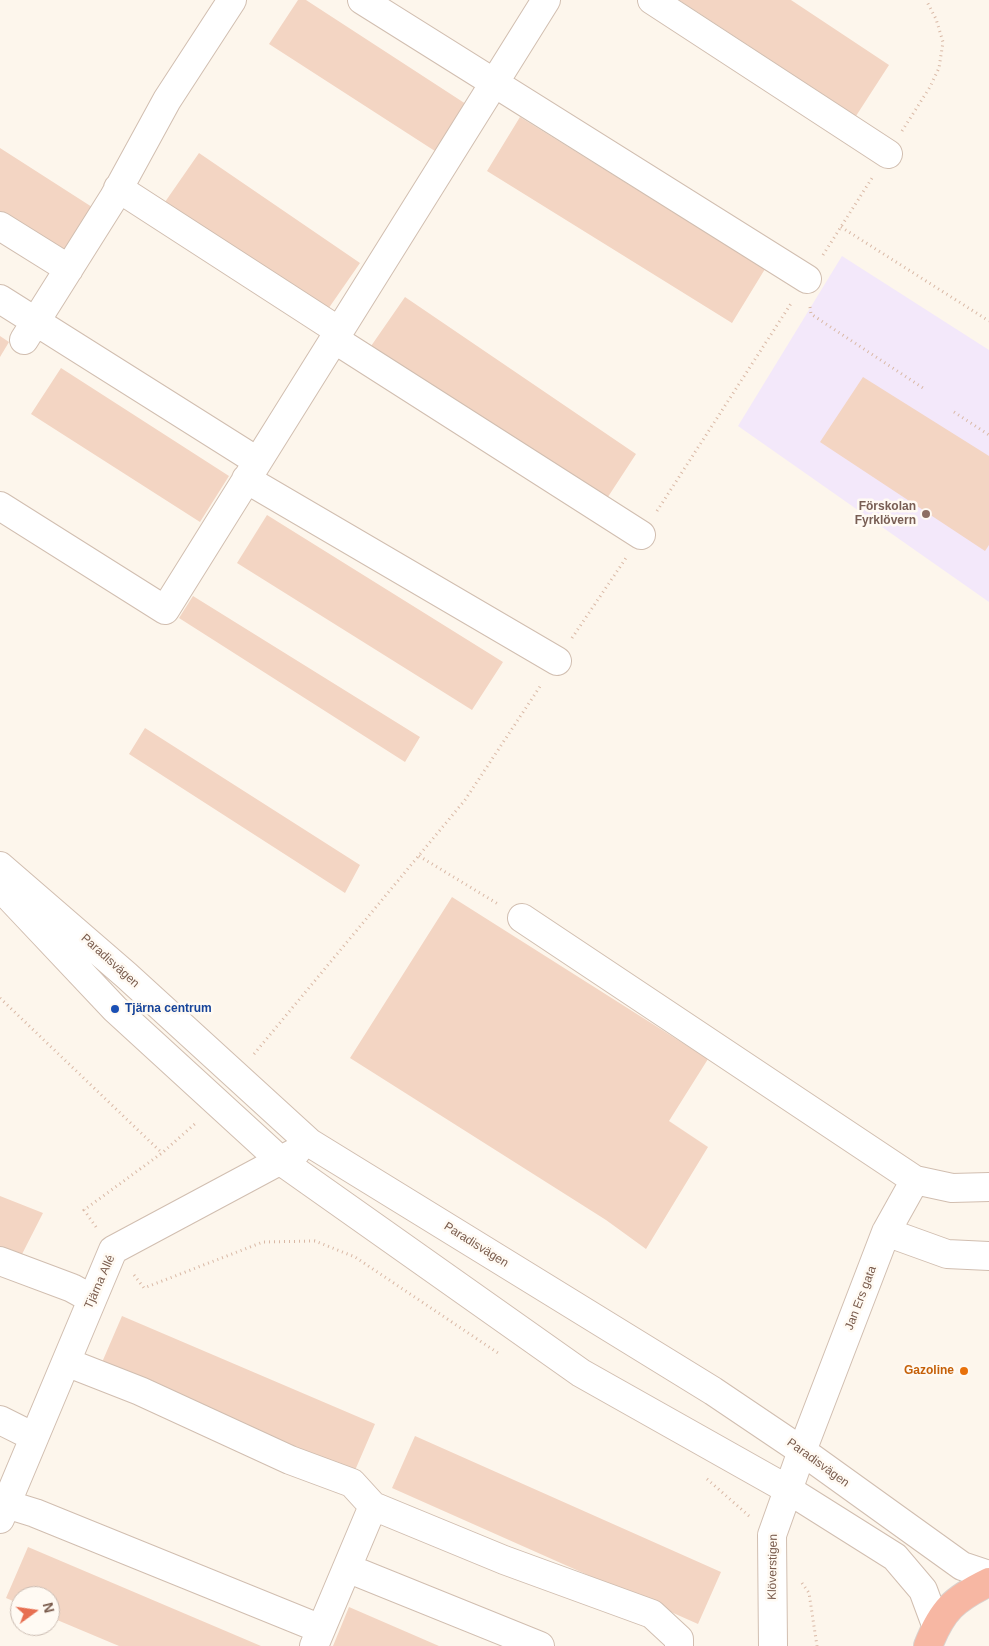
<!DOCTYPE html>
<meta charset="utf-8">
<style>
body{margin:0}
#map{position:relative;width:989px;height:1646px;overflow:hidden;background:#fdf6ec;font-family:Helvetica,sans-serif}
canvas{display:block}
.north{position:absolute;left:10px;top:1586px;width:50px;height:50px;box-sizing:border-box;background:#fffaf3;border:1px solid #cabbb1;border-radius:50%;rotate:76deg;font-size:14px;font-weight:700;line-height:20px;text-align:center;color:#7a5c4d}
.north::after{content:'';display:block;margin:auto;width:18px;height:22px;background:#e76f51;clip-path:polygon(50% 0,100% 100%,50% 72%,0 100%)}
</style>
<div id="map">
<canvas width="989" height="1646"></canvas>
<div class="north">N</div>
</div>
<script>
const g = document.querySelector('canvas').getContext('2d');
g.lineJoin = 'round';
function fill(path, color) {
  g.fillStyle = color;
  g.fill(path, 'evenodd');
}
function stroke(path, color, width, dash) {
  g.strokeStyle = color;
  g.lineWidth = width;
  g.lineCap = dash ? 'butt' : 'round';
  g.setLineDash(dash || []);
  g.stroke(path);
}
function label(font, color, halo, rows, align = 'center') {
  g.font = font + ' Helvetica,sans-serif';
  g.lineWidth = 5;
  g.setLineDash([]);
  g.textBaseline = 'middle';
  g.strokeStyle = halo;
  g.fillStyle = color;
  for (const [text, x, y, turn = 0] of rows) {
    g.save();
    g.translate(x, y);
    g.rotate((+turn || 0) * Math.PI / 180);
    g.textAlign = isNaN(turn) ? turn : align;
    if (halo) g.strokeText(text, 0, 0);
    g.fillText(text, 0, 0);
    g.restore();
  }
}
fill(new Path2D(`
 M842,256l147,94v252l-251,-176z`), '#f3e8fa');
fill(new Path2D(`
 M298,0h8l163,106 -31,47 -169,-109z
 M679,0h112l98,65 -33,51z
 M520,117l245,152 -33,54 -245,-152z
 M0,148l92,59 -30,48 -62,-39z
 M199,153l161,110 -34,49 -161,-110z
 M405,297l231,157 -34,52 -233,-157z
 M0,336l9,6 -9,15z
 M61,368l168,108 -29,46 -169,-108z
 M863,377l126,79v89l-4,6 -165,-109z
 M267,515l236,147 -31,48 -235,-147z
 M193,596l227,141 -15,25 -226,-144z
 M145,728l215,137 -15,28 -216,-139z
 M452,897l256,162 -39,62 39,26 -62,102 -40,-29 -256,-162z
 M0,1196l43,17 -25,49 -18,-8z
 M122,1316l253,108 -22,51 -253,-108z
 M415,1436l306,136 -23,52 -306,-136z
 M28,1547l233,99h-142l-69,-29v-21h-30v8l-14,-6z
 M349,1607l90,39h-106z`), '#f3d5c3');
const minor = new Path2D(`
 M362,0l445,279
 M652,0l236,154
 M118,188l221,143
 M0,226l69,43
 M0,299l257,162
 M334,339l307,196
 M24,340l90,-143 53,-97 65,-100
 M246,479l311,182
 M0,506l165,104 381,-610
 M0,866l126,109 184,168 403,248 89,60 160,115 27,9
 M0,887l115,122 166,152 300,212 206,116 108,68 28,33 13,35
 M522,918l393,262
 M886,1232l61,22 42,2
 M0,1261l72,27 20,11
 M66,1362l74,29 150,69 62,23 21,23 -59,140
 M0,1420l34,17
 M6,1504l29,9 286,116
 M373,1506l131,54 148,54 27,25v7
 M0,1519l113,-269 183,-98
 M347,1568l193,78
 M773,1646l-1,-111 30,-84 84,-219 29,-52 37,8 37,-1`);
const highway = new Path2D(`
 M928,1646c14,-36 26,-47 61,-64`);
stroke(minor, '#d1beb0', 30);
stroke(highway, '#dad1cd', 30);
stroke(new Path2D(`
 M902,131l28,-44 9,-19 4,-26 -7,-23 -10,-19
 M841,227l148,94
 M823,255l49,-77
 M810,307l1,7 115,76
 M954,412l35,23
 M657,511l135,-209
 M572,638l54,-80
 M419,856l79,48
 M0,998l162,155
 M254,1054l211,-254 76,-115
 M96,1227l-12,-17 78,-57 35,-31
 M134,1275l10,13 119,-46 52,-1 40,16 143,96
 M707,1479l42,37
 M802,1583l7,10 8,53`), '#d9b8a5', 3, [1, 4]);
stroke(minor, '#fff', 28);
stroke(highway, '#f7b7a3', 28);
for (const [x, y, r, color] of [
 [926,514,5,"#8d6e63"],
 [115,1009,5,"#1a4fb4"],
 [964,1371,5,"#e8710a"]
]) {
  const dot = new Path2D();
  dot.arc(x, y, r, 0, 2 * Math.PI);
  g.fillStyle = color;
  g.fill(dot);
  stroke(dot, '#fffaf3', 2);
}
label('bold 12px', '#785e54', '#fffaf3', [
 ["Förskolan",916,507],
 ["Fyrklövern",916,521]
], 'right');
label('12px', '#7a5c4d', '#fffaf3', [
 ["Paradisvägen",110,961,42],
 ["Paradisvägen",476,1245,32],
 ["Tjärna Allé",100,1282,-66],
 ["Jan Ers gata",861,1298,-69],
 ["Paradisvägen",818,1463,36],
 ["Klöverstigen",773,1567,-89]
]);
label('bold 12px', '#164399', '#fffaf3', [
 ["Tjärna centrum",125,1009]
], 'left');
label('bold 12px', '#c56008', '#fffaf3', [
 ["Gazoline",954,1371]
], 'right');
</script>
